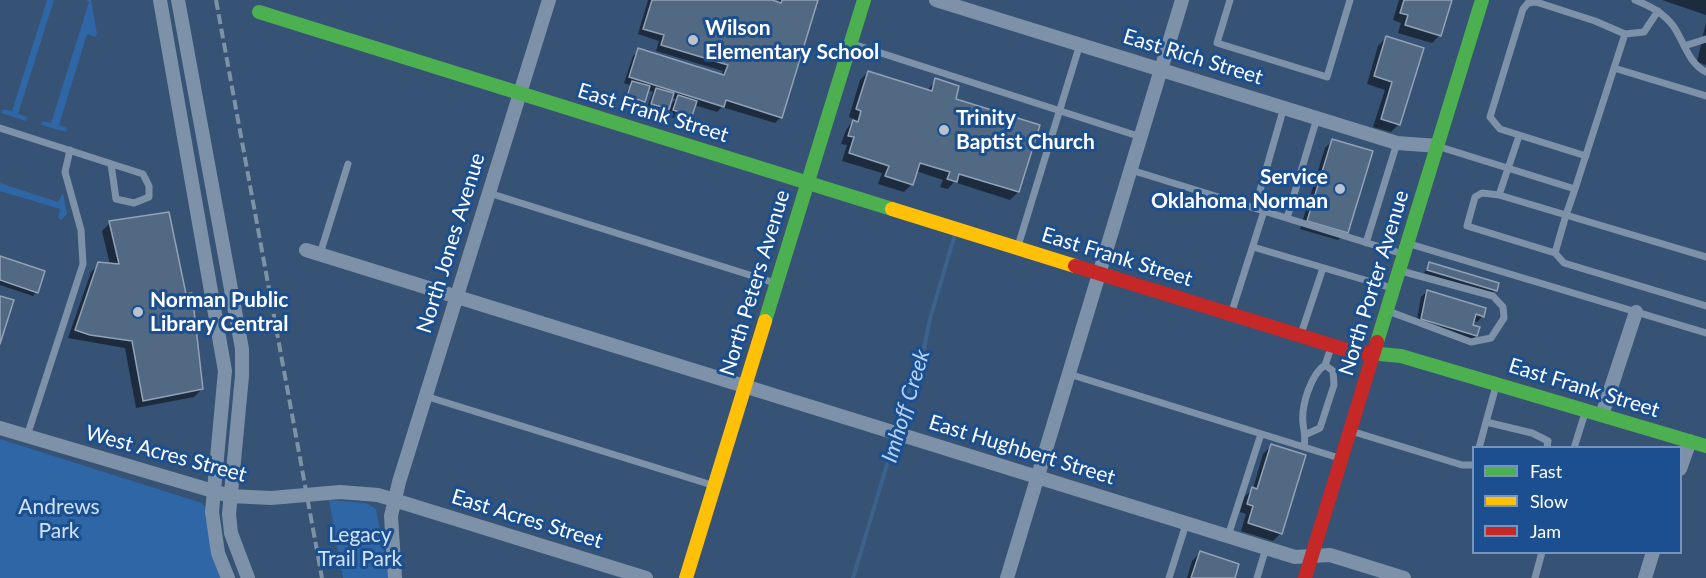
<!DOCTYPE html>
<style>
body{margin:0}
#map{position:relative;width:1706px;height:578px;overflow:hidden;background:#365274;font-family:Lato,sans-serif}
canvas{display:block}
.legend{position:absolute;left:1472px;top:446px;width:210px;height:108px;box-sizing:border-box;background:#1b4f8f;border:2px solid #7695bc;margin:0;padding:8px 10px;list-style:none;font-size:18px;color:#fff}
.legend li{display:flex;align-items:center;gap:12px;height:30px}
.legend b{width:30px;border:2px solid #7695bc}
</style>
<div id="map">
<canvas width="1706" height="578"></canvas>
<ul class="legend">
<li><b style="height:8px;background:#4caf50"></b>Fast</li>
<li><b style="height:8px;background:#ffc107"></b>Slow</li>
<li><b style="height:8px;background:#c62828"></b>Jam</li>
</ul>
</div>
<script>
const g = document.querySelector('canvas').getContext('2d');
g.lineJoin = 'round';
function fill(path, color) {
  g.fillStyle = color;
  g.fill(path, 'evenodd');
}
function stroke(path, color, width, dash) {
  g.strokeStyle = color;
  g.lineWidth = width;
  g.lineCap = dash ? 'butt' : 'round';
  g.setLineDash(dash || []);
  g.stroke(path);
}
function label(font, color, halo, rows, align = 'center') {
  g.font = font + ' Lato,sans-serif';
  g.lineWidth = 6;
  g.setLineDash([]);
  g.textBaseline = 'middle';
  g.strokeStyle = halo;
  g.fillStyle = color;
  for (const [text, x, y, turn = 0] of rows) {
    g.save();
    g.translate(x, y);
    g.rotate((+turn || 0) * Math.PI / 180);
    g.textAlign = isNaN(turn) ? turn : align;
    if (halo) g.strokeText(text, 0, 0);
    g.fillText(text, 0, 0);
    g.restore();
  }
}
fill(new Path2D(`
 M47,0h7l-36,114 9,3 -1,4 -25,-8 2,-4 9,2z
 M87,0h4l6,34 -2,3 -8,-3 -28,91 8,3 -1,4 -25,-7 1,-4 9,2 38,-121z
 M0,183l58,19 5,-9 4,21 -6,6 -3,-2 2,-9 -60,-18z
 M0,439l202,64 4,5 18,70h-224z
 M329,500l37,3 10,6 13,69h-46z`), '#2f66a5');
fill(new Path2D(`
 M648,0h120l10,3 1,-3h37l-35,117 -6,6 -53,-16 -5,5 -23,-7 -3,10 -6,6 -17,-5 4,-12 -10,10 -16,-4 7,-18 -5,-2 -4,11 -6,6 -16,-5 8,-17 -6,-2 9,-27 6,-6 82,26 2,-5 -67,-20 3,-10 -21,-7zM671,98l5,1 -7,7z
 M1399,0h52l-11,35 -8,8 -34,-10 3,-10 -8,-3z
 M1662,0h44v15z
 M1706,22v43l-9,-3z
 M1386,38l13,86 -8,8 -18,-5 12,-37 -18,-6 11,-38z
 M868,72l59,19 9,-11 18,19 64,93 -8,8 -56,-18 -6,7 -8,-2 3,-7 -27,-9 -4,13 -8,8 -26,-8 4,-11 -40,-12 5,-16 -6,-1 5,-14 8,-11 -5,-2 11,-37z
 M1333,140l13,92 -8,8 -38,-11 25,-81z
 M110,223l92,166 -8,8 -58,11 -11,-60 -57,-10 23,-66 8,-8 11,1 -8,-34z
 M0,257l36,35 -3,4 -33,-11z
 M1430,263l65,27 -3,4 -68,-21z
 M1427,291l56,25 -6,6 -5,-2 -1,6 5,10 -6,6 -54,-17 5,-28z
 M1271,446l10,87 -8,8 -32,-10 5,-17 -6,-2 4,-15 9,-8 10,-35z
 M1200,553l33,25h-46l5,-17z`), '#0007');
stroke(new Path2D(`
 M853,578l56,-187 14,-37 7,-35 25,-85`), '#3b618d', 4);
const building = new Path2D(`
 M652,0h120l9,3 1,-3h36l-36,118 -56,-18 -2,7 -95,-30 9,-29 86,27 4,-10 -67,-20 3,-10 -21,-6z
 M1404,0h48l-11,36 -36,-11 3,-10 -8,-2z
 M1386,36l38,12 -24,77 -19,-6 11,-37 -18,-6z
 M868,71l64,20 3,-13 24,8 -3,13 84,26 -21,67 -60,-18 -2,8 -10,-3 3,-7 -30,-9 -7,22 -28,-9 4,-10 -40,-13 5,-16 -6,-1 5,-16 5,2 3,-11 -5,-2z
 M632,81l18,5 -5,16 -18,-6z
 M656,88l18,5 -5,16 -18,-5z
 M678,95l19,6 -5,15 -19,-6z
 M1332,139l41,12 -25,82 -41,-12z
 M169,212l17,82 6,-1 11,96 -60,12 -11,-60 -42,-6 -15,-5 23,-68 21,2 -10,-43z
 M0,256l45,15 -7,22 -38,-13z
 M1429,262l70,21 -2,8 -70,-21z
 M1427,290l59,18 -2,9 -8,-3 -3,11 7,2 -3,9 -56,-17z
 M0,296l14,4 -14,44z
 M1271,444l35,11 -24,79 -34,-11 5,-17 -6,-2 5,-17 5,2z
 M1200,551l39,13 -4,14h-44z`);
fill(building, '#526984');
stroke(building, '#92a2b6', 1.5);
stroke(new Path2D(`
 M1230,0l-13,43 110,34 23,-77
 M1635,0c15,6 29,13 39,27 10,15 15,37 32,45
 M853,44l288,93
 M1684,46l22,-7
 M1614,68l92,28
 M0,128c48,15 95,31 143,46l6,12v11l-15,6 -18,-4 -5,-35
 M1519,136l-20,59 -17,-2 -7,4 -8,29 88,27
 M1440,147l135,42 50,-155 19,-2 14,-21
 M1586,156l-86,-27 -10,-12 33,-108 5,-6 8,-1 59,19 30,13
 M1131,170l272,84
 M489,193l286,90
 M1499,195l67,20 9,-26
 M1255,208l29,-101
 M1287,218l30,-100
 M1366,243l31,-100
 M1410,244l296,89
 M1018,246l62,-202
 M1253,247l139,41
 M320,254l28,-90
 M1706,257l-140,-42 -11,38 9,10 142,43
 M1232,311l32,-100
 M1388,311l83,31 20,-4 13,-20 -1,-11 -10,-11 -92,-25
 M1301,334l22,-66
 M1069,374l270,84
 M1496,386l-10,36 46,11 16,8 -1,7
 M425,396l287,89
 M1351,431l111,34h12
 M1307,434l13,-6 14,-43 -1,-14 -8,-6
 M27,436l56,-172 -2,-34 -16,-58 5,-22
 M1304,447c2,-10 0,-14 -1,-24 -2,-17 8,-49 22,-58l6,-17
 M1479,448l7,-26
 M1574,448l11,-35
 M1228,536l33,-102
 M1169,578l17,-54
 M1257,578l9,-30
 M1535,578l7,-26`), '#7d92a8', 7);
stroke(new Path2D(`
 M160,0l65,371 -13,141 6,41 10,25
 M178,0l64,349v27l-13,138 2,19 17,45
 M936,0l461,143 41,3
 M306,250l989,307 35,-2 74,23
 M1602,415l34,-103
 M0,428l230,68 41,2 69,-6 38,3 268,83
 M1680,469l10,-28
 M395,578l-4,-62 8,-34 150,-482
 M1007,578l175,-578
 M1645,578l8,-26`), '#7d92a8', 14);
stroke(new Path2D(`
 M259,12l633,197
 M765,321l99,-321
 M1377,342l105,-342
 M1369,353l32,3 305,90`), '#4caf50', 14);
stroke(new Path2D(`
 M892,209l183,57
 M686,578l79,-257`), '#ffc107', 14);
stroke(new Path2D(`
 M1075,266l275,85 19,2
 M1305,578l72,-236`), '#c62828', 14);
stroke(new Path2D(`
 M216,0l106,578`), '#7e92a7', 4, [10, 4.5]);
for (const [x, y, r, color] of [
 [693,40,6,"#b9c2ce"],
 [944,130,6,"#b9c2ce"],
 [1340,189,6,"#b9c2ce"],
 [138,312,6,"#b9c2ce"]
]) {
  const dot = new Path2D();
  dot.arc(x, y, r, 0, 2 * Math.PI);
  g.fillStyle = color;
  g.fill(dot);
  stroke(dot, '#1b4f8f', 2);
}
label('bold 21px', '#fff', '#1b4f8f', [
 ["Wilson",705,28],
 ["Elementary School",705,52],
 ["Trinity",956,118],
 ["Baptist Church",956,142],
 ["Service",1328,177,"right"],
 ["Oklahoma Norman",1328,201,"right"],
 ["Norman Public",150,300],
 ["Library Central",150,324]
], 'left');
label('21px', '#fff', '#1b4f8f', [
 ["East Rich Street",1193,57,17],
 ["East Frank Street",653,113,17],
 ["North Jones Avenue",451,243,-73],
 ["East Frank Street",1117,257,17],
 ["North Peters Avenue",755,283,-73],
 ["North Porter Avenue",1374,283,-73],
 ["East Frank Street",1584,388,17],
 ["East Hughbert Street",1022,450,17],
 ["West Acres Street",166,454,15],
 ["East Acres Street",527,519,17]
]);
label('21px', '#cfe3fa', '#1b4f8f', [
 ["Andrews",59,507],
 ["Park",59,531],
 ["Legacy",360,535],
 ["Trail Park",360,559]
]);
label('italic 22px', '#b5d3f5', '#1b4f8f', [
 ["Imhoff Creek",906,406,-73]
]);
</script>
